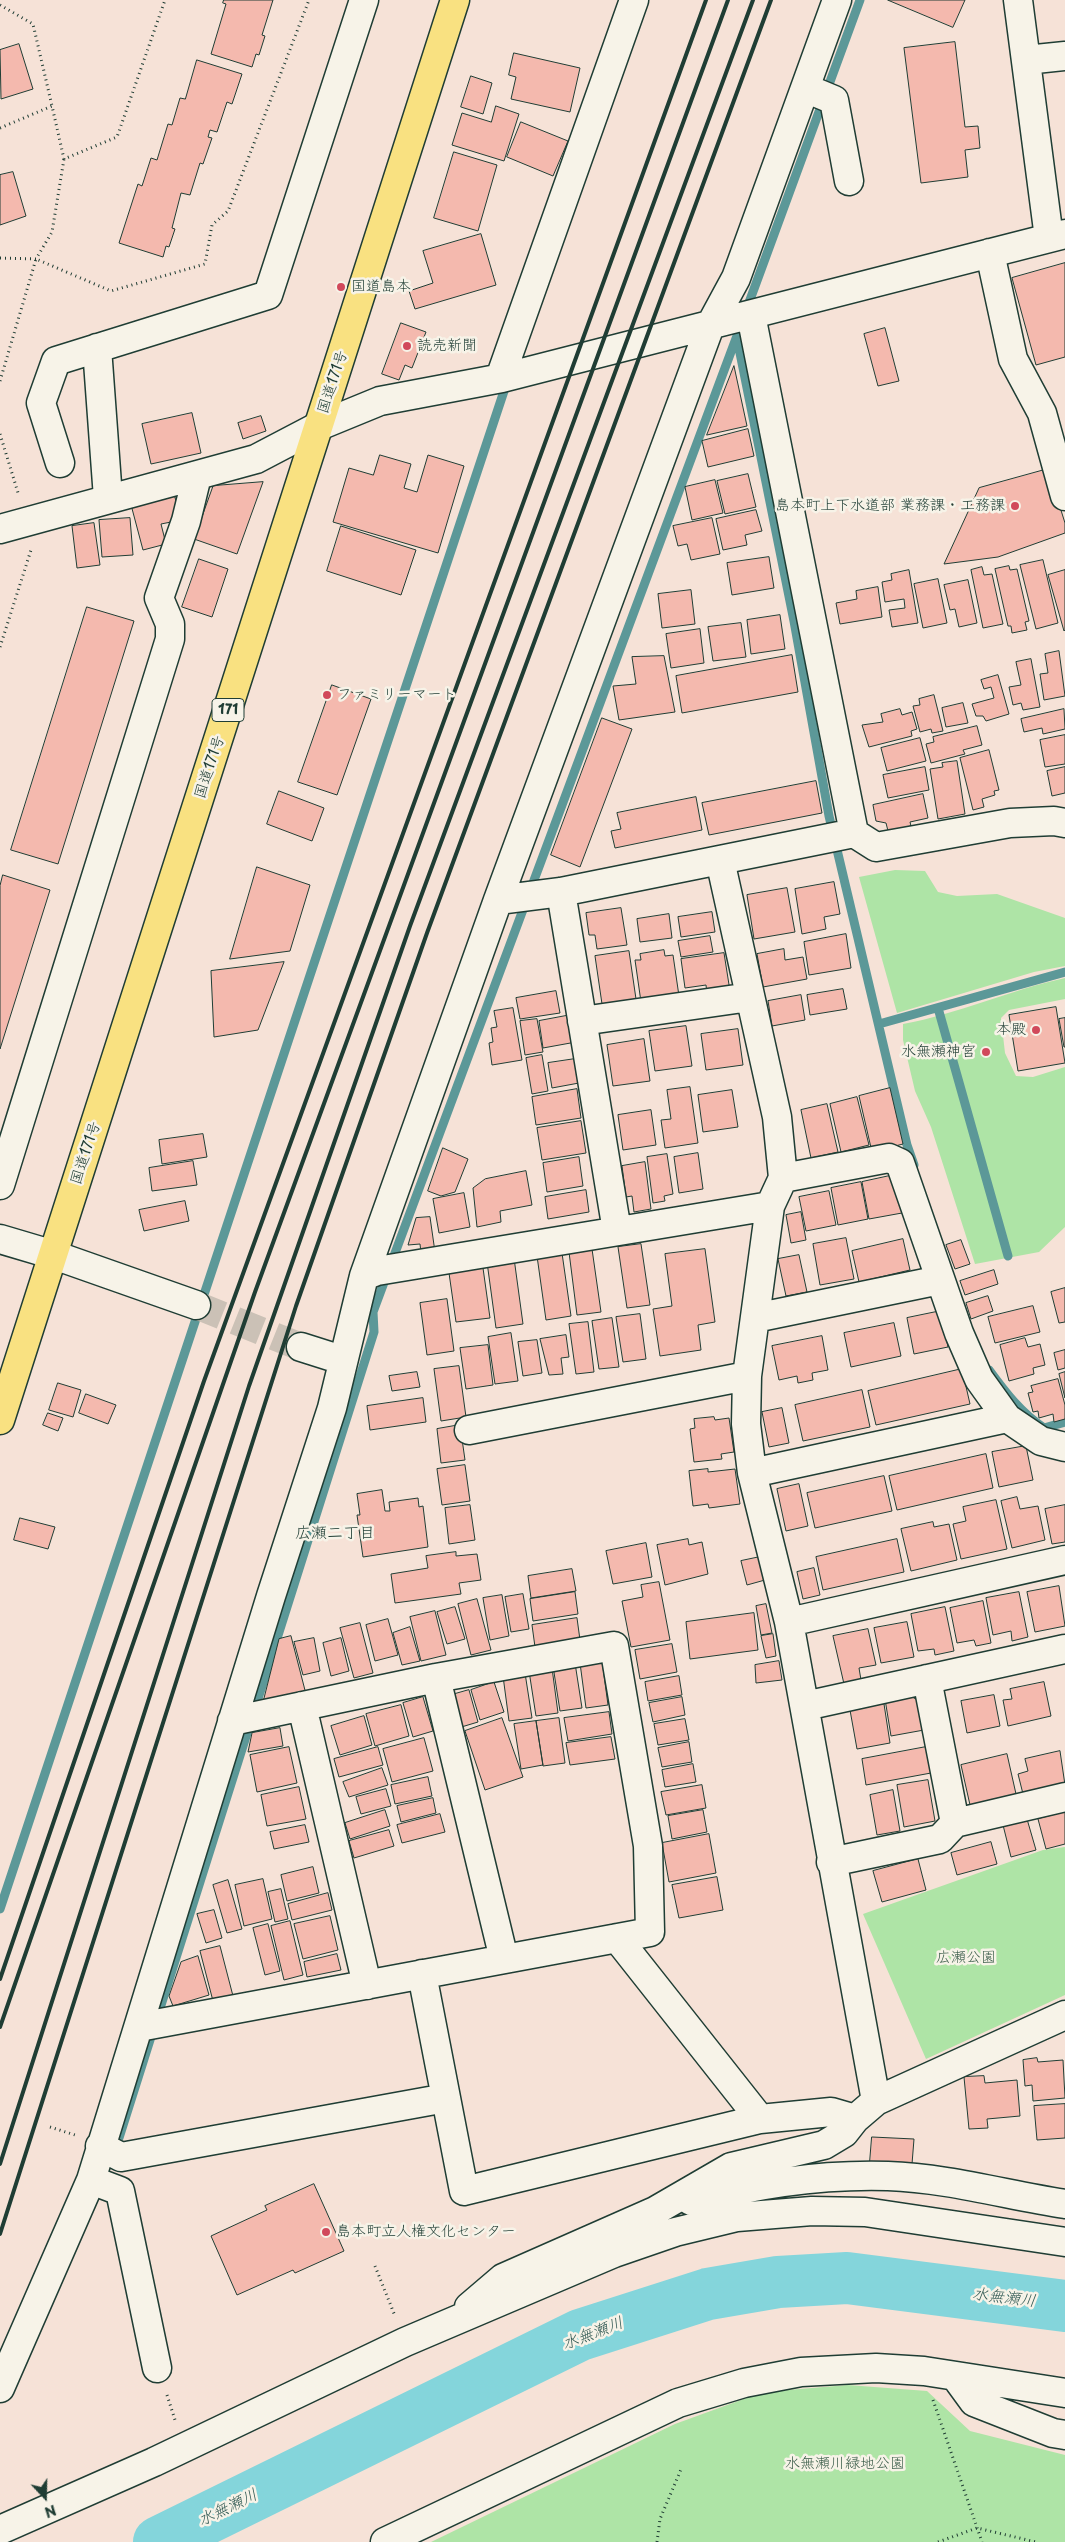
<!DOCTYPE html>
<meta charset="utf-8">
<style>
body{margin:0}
#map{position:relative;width:1065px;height:2542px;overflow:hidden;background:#f6e2d7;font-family:"Playpen Sans",sans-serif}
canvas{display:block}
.north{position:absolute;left:20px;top:2472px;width:50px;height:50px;-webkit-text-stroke:4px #f7f3e8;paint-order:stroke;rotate:159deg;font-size:14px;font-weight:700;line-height:20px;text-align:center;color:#1f3d34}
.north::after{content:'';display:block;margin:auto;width:18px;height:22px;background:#1f3d34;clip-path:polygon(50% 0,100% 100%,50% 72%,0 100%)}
</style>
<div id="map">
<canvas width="1065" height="2542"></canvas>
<div class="north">N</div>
</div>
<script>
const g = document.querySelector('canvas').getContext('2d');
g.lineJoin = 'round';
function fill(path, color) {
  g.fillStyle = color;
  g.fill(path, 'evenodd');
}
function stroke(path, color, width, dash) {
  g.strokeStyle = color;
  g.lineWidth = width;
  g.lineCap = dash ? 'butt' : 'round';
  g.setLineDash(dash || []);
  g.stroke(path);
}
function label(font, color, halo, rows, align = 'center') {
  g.font = font + ' "Playpen Sans","Klee One",sans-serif';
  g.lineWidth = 5;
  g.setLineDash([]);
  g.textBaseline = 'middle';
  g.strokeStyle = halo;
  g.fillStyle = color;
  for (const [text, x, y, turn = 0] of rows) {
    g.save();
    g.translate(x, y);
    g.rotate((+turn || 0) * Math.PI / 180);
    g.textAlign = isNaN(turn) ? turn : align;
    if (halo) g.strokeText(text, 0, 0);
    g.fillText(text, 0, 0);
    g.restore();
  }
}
fill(new Path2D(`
 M895,870l30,1 13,21 19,4 40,-2 68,24v48l-31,6 -137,41 -38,-136z
 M1065,978v21l-56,11 -8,8 4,35 11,23 17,1 32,-10v160l-26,25 -64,12 -44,-137 -16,-36 -12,-51v-16c55,-10 107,-34 162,-46z
 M1065,1847v148l-139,64 -63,-145 180,-64z
 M848,2385l79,6 43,40 95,24v87h-634l244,-118 88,-32z`), '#aee4a6');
stroke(new Path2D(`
 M747,308l113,-308
 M737,338l57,283 35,195 78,329 7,20
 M938,1008l70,248
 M879,1024l186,-52
 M989,1370c16,22 32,43 55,58l21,-6
 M0,1909l507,-1527
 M119,2138l255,-806 -1,-20 368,-987`), '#5c9898', 9);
stroke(new Path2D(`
 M159,2542l421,-207 128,-41 70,-12 69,-4 218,28`), '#84d5db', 52);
const building = new Path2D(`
 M224,0h49l-11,35 3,1 -6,19 -3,-1 -4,13 -41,-13 15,-50 -3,-1z
 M888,0h77l-12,27z
 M955,42l10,85 13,-1 2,22 -15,2 3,27 -47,6 -17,-135z
 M19,44l14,45 -32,10 -1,-49z
 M514,53l66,15 -10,44 -59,-13 5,-22 -7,-2z
 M197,60l45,14 -10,30 -5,-2 -10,30 -7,-2 -2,7 4,1 -9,26 -3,-1 -10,32 -9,-2 -9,35 3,1 -6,18 -3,-1 -3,11 -44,-14 19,-59 4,2 9,-28 6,2 11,-36 4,1 8,-27 5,1z
 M471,76l21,7 -9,31 -22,-7z
 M496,106l23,8 -15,47 -52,-16 10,-32 29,9z
 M521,122l47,19 -15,35 -46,-19z
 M454,152l43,13 -19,66 -44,-13z
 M13,172l13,44 -26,9v-50z
 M481,234l15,51 -81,24 -6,-18 24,-8 -10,-32z
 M1065,263v94l-29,8 -24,-87z
 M401,323l25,9 -14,36 -7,-3 -6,15 -17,-6z
 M885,328l14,53 -21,5 -14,-52z
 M734,366l13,60 -40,9z
 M192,413l9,40 -50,11 -9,-40z
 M261,416l5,15 -23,8 -5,-16z
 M748,429l6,27 -46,11 -6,-26z
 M380,455l31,9 -7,24 13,4 11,-37 36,11 -26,87 -105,-31 16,-54 24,7z
 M1048,469l17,54v10l-67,24 -54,7 35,-76z
 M748,474l8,33 -31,7 -8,-33z
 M715,480l8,33 -31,7 -7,-33z
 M263,482l-26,72 -43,-15 19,-53z
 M173,490l8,30 -20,4 5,20 -23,6 -13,-49z
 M756,510l6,21 -17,4 2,10 -24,5 -7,-31z
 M130,518l3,37 -31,2 -3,-37z
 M712,518l8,36 -29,6 -4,-16 -9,2 -5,-20z
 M94,523l6,42 -23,3 -5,-42z
 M341,526l75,24 -15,45 -74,-24z
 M769,557l5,31 -42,7 -5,-32z
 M199,559l29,10 -16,48 -30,-10z
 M1043,560l15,63 -22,6 -16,-64z
 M1009,566l1,4 7,-1 12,52 -4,1 2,8 -15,3 -1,-7h-3l-13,-57z
 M982,567l2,8 8,-1 11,50 -20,4 -12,-58z
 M909,570l9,53 -26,4 -3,-17 16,-2 -1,-9 -19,3 -3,-20 10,-2 -1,-6z
 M1065,570v60l-1,1 -16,-56z
 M938,579l9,44 -24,5 -9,-44z
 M968,580l9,43 -18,4 -4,-18 -5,1 -6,-25z
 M878,587l4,30 -42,7 -4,-21 21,-4 -1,-8z
 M691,590l4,34 -33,4 -4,-34z
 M87,607l47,14 -76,243 -47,-14z
 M780,615l5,34 -34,5 -4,-34z
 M741,623l5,34 -33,4 -5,-34z
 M700,629l4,34 -33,5 -5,-34z
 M1059,651l6,45 -21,4 -4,-26 8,-1 -3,-19z
 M792,655l6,37 -116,21 -6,-37z
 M664,656l11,56 -56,8 -6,-34 23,-2 -4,-27z
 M1031,659l9,48 -17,3 -2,-7 -8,2 -4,-18 12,-2 -5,-23z
 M998,675l11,39 -23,7 -3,-5h-7l-4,-12 22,-6 -3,-11 -7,2 -3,-9z
 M332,685l39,14 -34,96 -39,-13z
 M934,695l9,36 -11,2 -1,-4 -11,3 -7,-26 7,-1 -1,-6z
 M963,703l5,20 -22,4 -4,-19z
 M900,709l2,6 10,-3 5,17 -6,2 1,5 -43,11 -7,-22 21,-3 -2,-8z
 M1064,709l1,20 -22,5 -1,-6 -18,4 -3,-13z
 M602,718l30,11 -52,138 -29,-12z
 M977,726l5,19 -19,5 2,4 -34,9 -5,-19 8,-2 -1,-5z
 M1065,735v29l-20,3 -5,-27z
 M920,738l6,23 -39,10 -6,-23z
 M989,750l10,40 -5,1 1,4 -13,4 2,8 -11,3 -13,-52z
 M957,761l8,53 -27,5 -8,-50 13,-2 -1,-4z
 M925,767l4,23 -41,8 -5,-23z
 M1065,767v26l-13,3 -5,-25z
 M816,781l6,32 -113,22 -7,-32z
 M279,791l45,17 -12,33 -45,-17z
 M923,794l5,24 -18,4 1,4 -23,5 -2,-8 -10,-2 -3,-16z
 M696,797l6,33 -87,18 -4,-17 10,-2 -4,-16z
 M257,867l53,18 -20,66 -60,8z
 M3,875l47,15 -50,159v-163z
 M834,882l6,32 -16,3 2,12 -24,5 -7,-45z
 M787,888l8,44 -41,7 -7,-44z
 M621,908l6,37 -30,4 -2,-14h-6l-3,-22z
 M712,912l3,20 -34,5 -3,-20z
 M669,914l3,24 -32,4 -3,-23z
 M846,934l5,34 -42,7 -5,-33z
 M710,936l3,16 -32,5 -3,-16z
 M784,949l1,11 18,-3 4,22 -44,8 -6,-33z
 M664,950l1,6 8,-1 6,41 -38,6 -6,-42h6l-1,-6z
 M629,951l7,48 -34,5 -7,-48z
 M724,953l6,38 -23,3 -1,-9 -21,3 -4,-29z
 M284,962l-26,68 -44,7 -3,-66z
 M843,989l4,20 -37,6 -3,-20z
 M556,991l4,22 -40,6 -4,-21z
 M801,995l4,25 -33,6 -4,-25z
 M1056,1007l9,56 -47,8 -9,-56z
 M513,1008l9,52 -30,5 -3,-22 4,-1 -2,-14 6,-1 -3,-16z
 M571,1015l5,27 -33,6 -4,-27z
 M1065,1018v29h-1l-5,-28z
 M537,1019l6,33 -18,3 -5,-34z
 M686,1026l6,40 -37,5 -6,-40z
 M738,1029l5,36 -37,5 -5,-36z
 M644,1039l6,42 -37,5 -6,-41z
 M542,1055l6,36 -16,3 -6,-36z
 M575,1059l4,24 -27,5 -4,-25z
 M690,1087l8,56 -33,5 -4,-28 10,-1 -4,-29z
 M890,1088l13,56 -31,8 -13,-56z
 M577,1089l4,29 -45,7 -4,-28z
 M732,1090l6,37 -35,5 -5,-37z
 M857,1097l12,48 -28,7 -11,-48z
 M827,1104l11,48 -27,6 -10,-48z
 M651,1110l5,35 -33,5 -5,-35z
 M581,1121l5,32 -44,7 -5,-32z
 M203,1134l4,23 -45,7 -3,-24z
 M443,1148l25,11 -13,33 -14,4 -13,-5z
 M698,1153l5,36 -24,4 -5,-36z
 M667,1154l6,40 -9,2 1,5 -12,2 -6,-46z
 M579,1157l4,29 -36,6 -4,-29z
 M193,1161l4,24 -45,6 -3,-23z
 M645,1162l6,47 -17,3 -2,-16 -6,1 -4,-31z
 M526,1171l6,34 -32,6 1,11 -24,5 -4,-39 12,-9z
 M894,1175l8,38 -33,6 -7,-37z
 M861,1182l7,37 -30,6 -7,-37z
 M586,1190l3,22 -41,7 -3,-22z
 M829,1191l7,34 -30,6 -7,-34z
 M464,1193l6,34 -31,6 -6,-34z
 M185,1201l4,20 -45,10 -5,-21z
 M801,1212l5,28 -15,3 -5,-28z
 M430,1217l5,35 -14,1 -1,-9 -12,1 8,-27z
 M846,1238l8,41 -34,6 -7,-41z
 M903,1239l7,31 -51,12 -7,-31z
 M961,1240l9,24 -15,5 -9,-24z
 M641,1244l9,61 -23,3 -9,-61z
 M592,1249l9,63 -24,3 -8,-63z
 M705,1249l10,73 -17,3 3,25 -41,6 -7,-47 19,-3 -7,-52z
 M562,1253l9,63 -25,4 -9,-64z
 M799,1255l8,37 -21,4 -8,-37z
 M514,1258l9,66 -27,4 -9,-66z
 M483,1268l7,50 -34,4 -7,-49z
 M994,1270l4,14 -33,11 -5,-14z
 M1065,1288v34l-6,1 -8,-31z
 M988,1296l5,15 -22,8 -5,-16z
 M447,1299l7,52 -27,4 -7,-52z
 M1033,1306l7,26 -45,11 -7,-26z
 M941,1311l7,36 -34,7 -7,-36z
 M640,1314l6,45 -23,3 -7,-45z
 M612,1318l7,49 -20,2 -7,-48z
 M588,1322l6,50 -18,2 -7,-50z
 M894,1323l7,33 -50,11 -7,-34z
 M511,1333l7,48 -23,3 -7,-47z
 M566,1335l3,22 -8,1 2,16 -14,1 -9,-36z
 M822,1336l6,34 -16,3 1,7 -15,3 -1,-7 -18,4 -7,-34z
 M1025,1338l3,9 12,-3 5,21 -12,3 1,6 -25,7 -9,-36z
 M537,1340l5,33 -19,3 -5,-34z
 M488,1345l5,40 -27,4 -6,-41z
 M1065,1350v18l-7,2 -4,-17z
 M459,1366l7,51 -25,4 -7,-52z
 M962,1369l8,35 -94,21 -8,-34z
 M417,1372l3,15 -28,4 -3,-15z
 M1065,1372v26l-6,-24z
 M1058,1379l7,26v14l-11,3 -1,-8 -14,4 -1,-7 -5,1 -5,-19 5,-1 -2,-6z
 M58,1383l23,7 -8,27 -24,-7z
 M862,1390l8,37 -67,14 -8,-36z
 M86,1394l30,11 -8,19 -29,-11z
 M423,1398l3,24 -56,8 -3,-24z
 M782,1408l7,35 -20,4 -7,-35z
 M48,1413l15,5 -5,13 -15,-6z
 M714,1417l1,3 14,-2 5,34 -13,2 1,5 -28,3 -4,-33 5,-1 -1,-9z
 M460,1425l5,35 -24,3 -4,-34z
 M1026,1446l7,34 -34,7 -7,-35z
 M986,1454l7,34 -96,22 -8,-34z
 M465,1465l5,36 -28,4 -5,-36z
 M708,1469v3l27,-3 5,35 -31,4 -1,-4 -15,2 -4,-35z
 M884,1476l8,35 -77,17 -8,-35z
 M799,1484l9,42 -22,5 -9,-42z
 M382,1490l3,21h5l-1,-9 29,-4 1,9 4,-1 5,41 -65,10 -6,-42h3l-3,-21z
 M1017,1497l3,12 18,-3 7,34 -33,8 -11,-47z
 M996,1500l11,49 -46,10 -8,-35 13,-3 -3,-14z
 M470,1505l5,35 -26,4 -4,-36z
 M1065,1505v37l-13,2 -7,-35z
 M20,1518l35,9 -7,22 -34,-9z
 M933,1522l1,5 15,-3 8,36 -46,11 -10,-42z
 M688,1539l1,6 13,-3 6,32 -43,11 -8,-40z
 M897,1539l7,33 -81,18 -7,-33z
 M646,1543l6,34 -39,7 -7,-33z
 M456,1552v4l21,-2 4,26 -22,3 2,11 -66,9 -4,-29 37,-6 -2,-12z
 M760,1557l5,23 -18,5 -6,-24z
 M814,1568l6,27 -17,4 -6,-27z
 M572,1569l4,22 -45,7 -3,-22z
 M659,1582l11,58 -39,7 -9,-46 21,-4 -2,-12z
 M1059,1586l6,40 -30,6 -8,-40z
 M575,1592l3,22 -45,7 -3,-22z
 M1019,1592l9,45 -16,4 -1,-10 -18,4 -7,-37z
 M523,1594l6,35 -18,3 -6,-35z
 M502,1595l7,41 -19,4 -7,-42z
 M477,1599l14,51 -20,5 -13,-51z
 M983,1601l8,42 -15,3 -2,-6 -17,3 -7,-35z
 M766,1604l6,29 -11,2 -5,-29z
 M455,1607l10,32 -18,5 -10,-32z
 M945,1607l9,44 -19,4 -1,-6 -16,2 -7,-37z
 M435,1611l11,44 -25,6 -11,-44z
 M754,1613l4,37 -68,9 -4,-37z
 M577,1618l3,22 -45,7 -3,-22z
 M388,1619l10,36 -23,6 -9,-36z
 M907,1622l7,35 -33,6 -7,-35z
 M360,1623l13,50 -19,5 -14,-50z
 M410,1627l10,34 -18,4 -9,-32z
 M868,1629l8,36 -17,3 2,12 -17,4 -11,-48z
 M773,1634l3,22 -10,2 -5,-22z
 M291,1636l16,62 -46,12 18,-71z
 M314,1638l6,33 -17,4 -9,-33z
 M341,1638l8,33 -18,5 -8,-33z
 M672,1644l5,28 -37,7 -5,-29z
 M602,1660l6,45 -22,3 -6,-45z
 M779,1661l3,19 -26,3 -1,-18z
 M575,1663l7,45 -22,3 -7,-45z
 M552,1668l6,45 -22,3 -7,-45z
 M525,1673l7,45 -23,3 -6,-45z
 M679,1676l3,19 -34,6 -3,-19z
 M494,1682l10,30 -24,8 -9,-30z
 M1044,1682l7,34 -43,10 -5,-26 9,-1 -2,-10z
 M469,1690l9,32 -20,6 -10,-32z
 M909,1695l10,6 5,29 -33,6 -6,-37z
 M994,1695l6,31 -33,7 -6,-32z
 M423,1697l10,34 -20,6 -10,-34z
 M682,1697l3,18 -32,7 -4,-19z
 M884,1704l6,39 -33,6 -7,-39z
 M401,1705l8,31 -34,10 -9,-32z
 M609,1712l3,22 -44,7 -4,-23z
 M364,1716l8,29 -32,10 -9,-29z
 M502,1718l21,59 -38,13 -20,-59z
 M559,1718l6,45 -22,3 -7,-45z
 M685,1719l4,21 -31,5 -4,-21z
 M536,1721l7,44 -22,4 -7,-45z
 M280,1728l3,18 -35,6 4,-19z
 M611,1737l4,22 -45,6 -4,-22z
 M424,1738l9,33 -41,11 -9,-33z
 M689,1742l3,20 -30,5 -4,-19z
 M289,1747l8,36 -40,9 -7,-37z
 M378,1747l5,18 -44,12 -5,-18z
 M926,1747l5,26 -65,12 -4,-26z
 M1060,1751l5,34 -42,9 -5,-20 10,-3 -3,-12z
 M1007,1754l9,40 -46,11 -9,-40z
 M693,1764l3,18 -31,5 -3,-17z
 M382,1768l6,17 -39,12 -6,-15z
 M428,1777l4,19 -37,8 -4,-19z
 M928,1780l7,41 -31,6 -7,-42z
 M702,1785l4,23 -40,7 -5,-23z
 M299,1787l7,32 -39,7 -6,-31z
 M386,1789l5,17 -30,8 -5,-17z
 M893,1790l7,41 -23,4 -7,-40z
 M433,1798l3,15 -35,9 -4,-16z
 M385,1810l5,16 -40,13 -5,-16z
 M703,1810l4,22 -35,7 -4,-23z
 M1065,1812v32l-19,5 -8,-30z
 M440,1814l5,18 -43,11 -5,-18z
 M1027,1819l9,31 -25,7 -8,-32z
 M305,1825l4,17 -35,7 -4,-17z
 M389,1830l5,16 -40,12 -5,-17z
 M709,1834l7,39 -47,9 -7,-39z
 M991,1842l6,22 -40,11 -6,-22z
 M918,1859l8,31 -44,12 -9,-31z
 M313,1867l6,26 -32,8 -6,-26z
 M717,1877l6,33 -44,8 -7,-33z
 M263,1879l9,40 -28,7 -9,-41z
 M228,1880l14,49 -15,4 -14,-48z
 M281,1889l7,30 -13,3 -7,-30z
 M328,1893l4,17 -40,10 -4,-16z
 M214,1910l8,28 -16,5 -9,-29z
 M330,1916l8,34 -35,9 -9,-35z
 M290,1921l13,54 -19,5 -13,-54z
 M268,1924l12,47 -15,4 -12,-47z
 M220,1946l13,50 -20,5 -13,-50z
 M337,1954l4,16 -34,7 -3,-15z
 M198,1956l11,39 -36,11 -4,-10 12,-34z
 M1037,2058l1,4 25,-2 2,38 -32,3 -1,-16 -7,1 -2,-26z
 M984,2076l1,7 32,-3 3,36 -33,3 1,9 -19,1 -5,-52z
 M1065,2104v34l-28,2 -3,-34z
 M872,2137l42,2 -2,25 -42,-2z
 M314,2184l30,67 -49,22 -2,-3 -56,25 -26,-59 56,-26 -2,-4z`);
fill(building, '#f4b9ae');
stroke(building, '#1f3d34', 1);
stroke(new Path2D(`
 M196,1305l105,42`), '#cbc1b6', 28, [28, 14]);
const minor = new Path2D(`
 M1018,0l31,238
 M1026,60l39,-4
 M805,88l29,12 15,81
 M990,253l23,106 29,54 23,83
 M751,315l103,518
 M97,348l11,150
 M500,378l134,-378
 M60,463l-19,-60 15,-42 212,-66 96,-295
 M0,529l256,-70 63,-33 61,-25 122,-23 563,-144
 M720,860l57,257 6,61 -13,28 -23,170 -1,48 6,49 37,149 87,479
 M561,892l56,339
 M498,900l63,-8 293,-59 22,14 134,-24 44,-2 11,2
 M582,1021l168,-24
 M783,1178l106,-20 11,5 59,170 20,46 28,39 34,23 24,6
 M0,1185l170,-546v-15l-11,-26 27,-77 11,-45
 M0,1239l54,16 142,50
 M364,1276l13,-5 393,-65
 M755,1318l185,-38
 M301,1347l41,13
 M469,1430l278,-54
 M752,1473l255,-55
 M789,1622l276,-62
 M436,1678l68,281
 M302,1706l65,279
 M805,1706l260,-57
 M955,1823l110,-26
 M831,1862l109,-23 15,-16 -28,-144
 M617,1938l143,181 71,-7 24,7
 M139,2027l511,-95 -2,-86 -34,-200 -178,32 -204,43
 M446,2098l18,93 296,-72
 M100,2146l21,11 325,-59 -24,-124
 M91,2180l29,11 37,177
 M691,2201c64,-17 130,-27 197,-25 59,2 119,19 177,28
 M469,2307l34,-29 152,-67 76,-44 93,-22 20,-12 11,-14 21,-18 189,-86
 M955,2376l19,26 79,31 12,2
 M0,2388l91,-208 180,-584 61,-188 32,-132 134,-376 212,-574 26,-48 101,-278
 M0,2530l154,-68 251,-120 209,-89 61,-21 62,-15 75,-6 53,1 200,30
 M385,2542l293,-139 66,-20 57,-11 75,-4 48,3 141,22`);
const highway = new Path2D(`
 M0,1420l455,-1420`);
stroke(minor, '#1f3d34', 31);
stroke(highway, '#1f3d34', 31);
stroke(new Path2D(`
 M0,5l33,19 19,82
 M0,128l52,-22 12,53 53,-22 48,-137
 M0,258l36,1 16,-27 12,-73
 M0,381l36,-122 75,32 94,-27 7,-39 16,-14 81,-211
 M0,434l19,62
 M0,647l31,-97
 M50,2127l25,8
 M375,2266l20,50
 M167,2395l8,25
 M933,2400l49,142
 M657,2542l3,-23 22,-52
 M938,2542l39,-14 59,14`), '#1f3d34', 3, [1, 4]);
stroke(minor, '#f7f3e8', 28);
stroke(highway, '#f9e181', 28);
stroke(new Path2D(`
 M0,1979l204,-598 502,-1381
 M0,2027l255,-735 473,-1292
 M0,2164l249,-778 161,-460 343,-926
 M0,2234l296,-928 131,-373 344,-933`), '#1f3d34', 4);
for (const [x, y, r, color] of [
 [341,287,5,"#d1495b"],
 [407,346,5,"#d1495b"],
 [1015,506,5,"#d1495b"],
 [327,695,5,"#d1495b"],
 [1036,1030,5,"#d1495b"],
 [986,1052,5,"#d1495b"],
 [326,2232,5,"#d1495b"]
]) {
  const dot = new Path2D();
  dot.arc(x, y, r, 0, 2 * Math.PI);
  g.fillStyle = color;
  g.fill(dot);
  stroke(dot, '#f7f3e8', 2);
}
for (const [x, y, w] of [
 [228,710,32]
]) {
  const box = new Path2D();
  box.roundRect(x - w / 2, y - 11.5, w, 23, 4);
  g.fillStyle = '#f7f3e8';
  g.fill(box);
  stroke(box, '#1f3d34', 1);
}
label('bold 14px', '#1f3d34', null, [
 ["171",228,710]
]);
label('15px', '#1f3d34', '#f7f3e8', [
 ["国道島本",351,287],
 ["読売新聞",417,346],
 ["島本町上下水道部 業務課・工務課",1005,506,"right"],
 ["ファミリーマート",337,695],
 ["本殿",1026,1030,"right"],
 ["水無瀬神宮",976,1052,"right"],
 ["島本町立人権文化センター",336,2232]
], 'left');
label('15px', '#1f3d34', '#f7f3e8', [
 ["国道171号",333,382,-72],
 ["国道171号",210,767,-72],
 ["国道171号",86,1153,-72]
]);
label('15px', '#3c5e4b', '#f7f3e8', [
 ["広瀬公園",966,1958],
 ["水無瀬川緑地公園",845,2464]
]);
label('16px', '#1f3d34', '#f7f3e8', [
 ["広瀬二丁目",335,1534]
]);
label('italic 16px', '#335b55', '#f7f3e8', [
 ["水無瀬川",1004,2298,7],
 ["水無瀬川",593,2334,-21],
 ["水無瀬川",228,2508,-26]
]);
</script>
